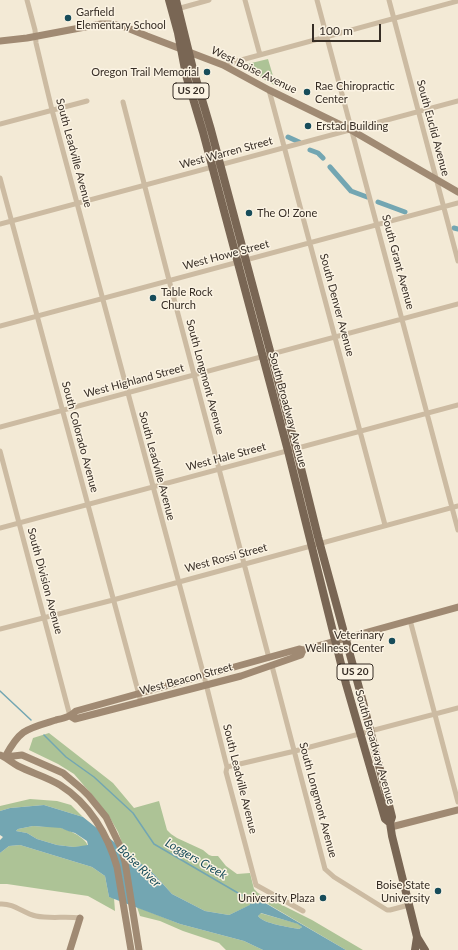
<!DOCTYPE html>
<style>
body{margin:0}
#map{position:relative;width:458px;height:950px;overflow:hidden;background:#f3ead6;font-family:Lato,sans-serif}
canvas{display:block}
.scale{position:absolute;left:312px;top:24px;width:69px;height:18px;box-sizing:border-box;border:2px solid #362d25;border-top:0;padding-left:5px;font-size:12px;line-height:14px;white-space:nowrap;color:#362d25;-webkit-text-stroke:3px #fbf3e3;paint-order:stroke}
</style>
<div id="map">
<canvas width="458" height="950"></canvas>
<div class="scale">100 m</div>
</div>
<script>
const g = document.querySelector('canvas').getContext('2d');
g.lineJoin = 'round';
function fill(path, color) {
  g.fillStyle = color;
  g.fill(path, 'evenodd');
}
function stroke(path, color, width, dash) {
  g.strokeStyle = color;
  g.lineWidth = width;
  g.lineCap = dash ? 'butt' : 'round';
  g.setLineDash(dash || []);
  g.stroke(path);
}
function label(font, color, halo, rows, align = 'center') {
  g.font = font + ' Lato,sans-serif';
  g.lineWidth = 3;
  g.setLineDash([]);
  g.textBaseline = 'middle';
  g.strokeStyle = halo;
  g.fillStyle = color;
  for (const [text, x, y, turn = 0] of rows) {
    g.save();
    g.translate(x, y);
    g.rotate((+turn || 0) * Math.PI / 180);
    g.textAlign = isNaN(turn) ? turn : align;
    if (halo) g.strokeText(text, 0, 0);
    g.fillText(text, 0, 0);
    g.restore();
  }
}
fill(new Path2D(`
 M268,59l8,27 -36,-20 3,-1z
 M49,733l64,50 21,25 25,-7 8,29 4,4 6,4 26,12 6,5 3,1h6l8,10 11,8 13,-1 4,16 4,4 54,27 51,30h-17l-85,-50 -32,15 -24,-4 -33,-17 -18,-20 -29,-23 -7,-19 -8,-14 -16,-21 -20,-23 -16,-10 -29,-14 4,-12z
 M30,799l27,2 14,4 12,12 -39,-12 -34,3 -10,3v-5z
 M33,826c7,1 13,0 20,0 10,1 32,10 35,20l-14,1 -17,-2 -20,-6 -10,-6 -11,-2 2,-2z
 M20,845l72,22 13,9 4,21 5,1 1,13 -27,-15 -81,-12h-7v-31l9,-7z
 M137,907l43,17 64,17 19,9h-37l-7,-7 -36,-12 -23,-10 -20,-5z
 M260,913l39,11 3,3 -3,2c-10,-2 -35,-5 -41,-13z`), '#adc396');
fill(new Path2D(`
 M44,805l39,12 71,57 18,20 33,17 24,4 31,-15 86,50h-83l-19,-9 -64,-17 -71,-27 -4,-21 -13,-9 -72,-22 -11,1 -9,7v-13l3,-3 -3,-2v-24l10,-3zM33,826l28,2 7,3 7,2 12,8 1,4 -14,2 -17,-2 -20,-6 -10,-6 -11,-2 2,-2zM261,913l37,11 4,3 -3,2c-10,-2 -35,-5 -41,-13z`), '#73a6b2');
stroke(new Path2D(`
 M0,691l31,29
 M44,735l22,22 28,20 39,36 21,31 96,56 1,5`), '#73a6b2', 1.5);
stroke(new Path2D(`
 M288,137l11,5
 M310,150l8,3 5,5
 M330,167l21,24 16,6
 M378,202l27,10
 M454,228l4,1`), '#73a6b2', 5);
stroke(new Path2D(`
 M27,0l8,30 1,13 16,67 152,566 23,91 -1,5 30,113 47,26
 M245,0l15,55
 M317,0l141,530
 M389,0l69,261
 M177,9l32,-9
 M223,65l235,-64
 M269,90l116,435
 M123,102l46,178 100,378
 M0,124l87,-23
 M0,178l141,524
 M0,224l458,-123
 M0,326l458,-123
 M0,427l458,-123
 M0,451l70,265
 M0,528l458,-123
 M410,620l48,182
 M0,629l113,-29 345,-94
 M272,666l53,203 9,8 53,33h3l19,-5
 M227,767l68,-16 163,-43
 M0,904c14,-1 23,9 36,12 14,3 29,0 44,2`), '#ccbba2', 5);
stroke(new Path2D(`
 M0,41l27,-3 74,-14h11l13,3 22,9 76,29 46,25 82,40 107,62
 M70,716l5,3 166,-43 60,-21 2,-5
 M0,755c7,3 12,8 18,11 14,7 29,11 42,19 29,18 48,50 57,82l14,83
 M5,757c15,-28 21,-28 51,-37 8,-2 14,-3 20,-9l223,-62 4,1 155,-43
 M5,757l17,-2 41,18 19,16 7,7 17,21 15,31 4,14 14,88
 M391,827l67,-17
 M70,950l10,-32`), '#a08a73', 7);
stroke(new Path2D(`
 M169,0l9,33 8,42 17,57 85,319 58,233 39,135 5,4
 M176,0l17,69 18,61 85,318 22,89 46,169 27,107 1,4 -2,6 2,13 25,101 8,13
 M415,950l2,-13`), '#796654', 8);
for (const [x, y, r, color] of [
 [68,18,4,"#174c5a"],
 [207,72,4,"#174c5a"],
 [307,92,4,"#174c5a"],
 [308,126,4,"#174c5a"],
 [249,213,4,"#174c5a"],
 [153,298,4,"#174c5a"],
 [392,641,4,"#174c5a"],
 [438,891,4,"#174c5a"],
 [323,898,4,"#174c5a"]
]) {
  const dot = new Path2D();
  dot.arc(x, y, r, 0, 2 * Math.PI);
  g.fillStyle = color;
  g.fill(dot);
  stroke(dot, '#fbf3e3', 1.5);
}
for (const [x, y, w] of [
 [191,91,36],
 [355,672,36]
]) {
  const box = new Path2D();
  box.roundRect(x - w / 2, y - 8, w, 16, 3);
  g.fillStyle = '#fbf3e3';
  g.fill(box);
  stroke(box, '#362d25', 1);
}
label('bold 10px', '#362d25', null, [
 ["US 20",191,91],
 ["US 20",355,672]
]);
label('11px', '#362d25', '#fbf3e3', [
 ["Garfield",76,12],
 ["Elementary School",76,25],
 ["Oregon Trail Memorial",199,72,"right"],
 ["Rae Chiropractic",315,86],
 ["Center",315,99],
 ["Erstad Building",316,126],
 ["The O! Zone",257,213],
 ["Table Rock",161,292],
 ["Church",161,305],
 ["Veterinary",384,635,"right"],
 ["Wellness Center",384,648,"right"],
 ["Boise State",430,885,"right"],
 ["University",430,898,"right"],
 ["University Plaza",315,898,"right"]
], 'left');
label('11px', '#362d25', '#fbf3e3', [
 ["West Boise Avenue",254,70,26],
 ["South Euclid Avenue",433,128,75],
 ["South Leadville Avenue",74,153,75],
 ["West Warren Street",226,153,-15],
 ["West Howe Street",226,255,-15],
 ["South Grant Avenue",398,262,75],
 ["South Denver Avenue",337,305,75],
 ["South Longmont Avenue",205,377,75],
 ["West Highland Street",134,381,-15],
 ["South Broadway Avenue",288,410,75],
 ["South Colorado Avenue",80,437,75],
 ["West Hale Street",226,457,-15],
 ["South Leadville Avenue",157,466,75],
 ["West Rossi Street",226,558,-15],
 ["South Division Avenue",45,581,75],
 ["West Beacon Street",186,679,-15],
 ["South Broadway Avenue",375,747,74],
 ["South Leadville Avenue",240,779,76],
 ["South Longmont Avenue",318,800,75]
]);
label('italic 12px', '#174c5a', '#fbf3e3', [
 ["Loggers Creek",196,859,30],
 ["Boise River",139,866,44]
]);
</script>
